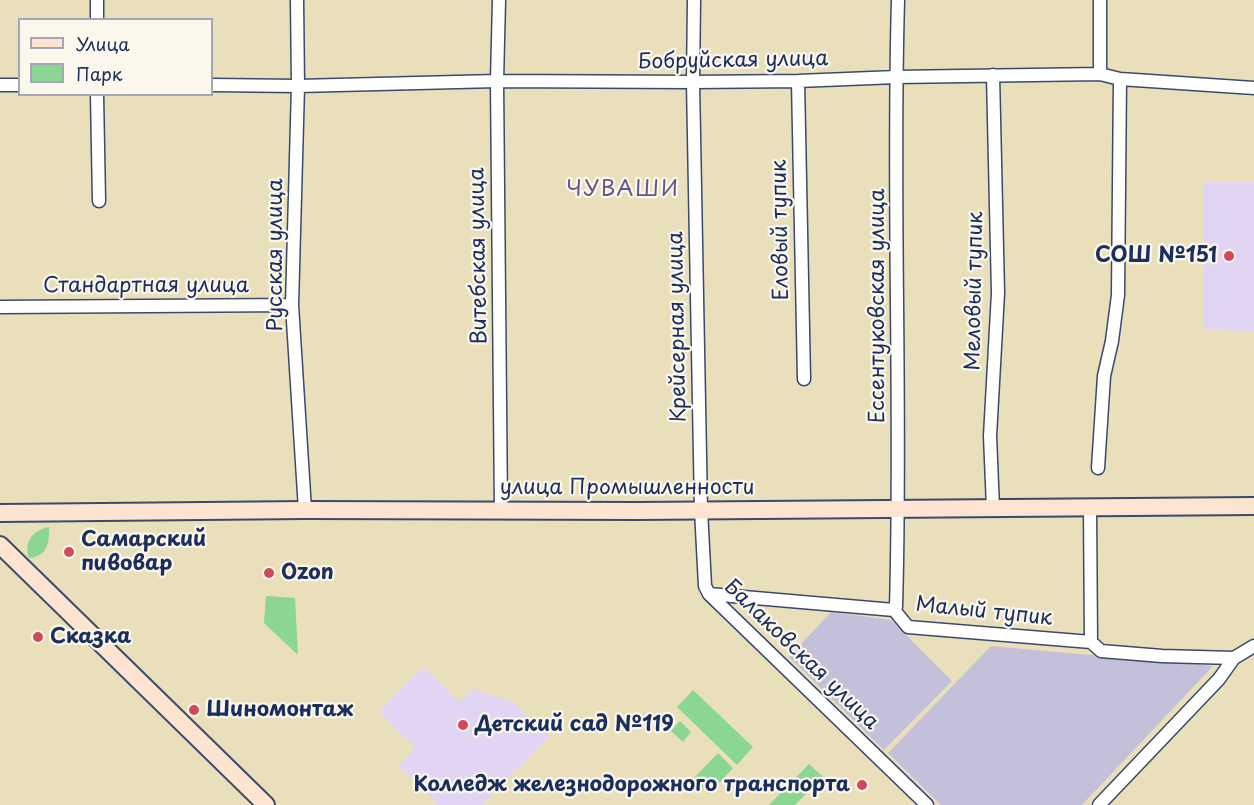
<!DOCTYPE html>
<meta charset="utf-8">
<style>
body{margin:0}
#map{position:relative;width:1254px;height:805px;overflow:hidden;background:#e9e0bb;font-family:"Playpen Sans",sans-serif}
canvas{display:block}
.legend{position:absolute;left:18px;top:18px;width:195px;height:78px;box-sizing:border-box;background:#fbf7ec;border:2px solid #a1a7b3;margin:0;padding:8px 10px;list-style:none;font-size:18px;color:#1b2f5e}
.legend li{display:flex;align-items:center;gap:12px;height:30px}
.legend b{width:30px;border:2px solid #a1a7b3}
</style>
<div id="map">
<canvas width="1254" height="805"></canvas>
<ul class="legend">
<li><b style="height:8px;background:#fde4d1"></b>Улица</li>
<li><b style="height:16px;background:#8bd692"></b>Парк</li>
</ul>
</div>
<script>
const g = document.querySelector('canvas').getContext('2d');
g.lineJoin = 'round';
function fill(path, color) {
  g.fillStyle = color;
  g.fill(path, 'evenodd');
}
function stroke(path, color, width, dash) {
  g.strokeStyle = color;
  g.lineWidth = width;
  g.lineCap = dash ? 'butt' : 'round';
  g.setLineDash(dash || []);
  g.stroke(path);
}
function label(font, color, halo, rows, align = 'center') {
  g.font = font + ' "Playpen Sans",sans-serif';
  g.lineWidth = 4.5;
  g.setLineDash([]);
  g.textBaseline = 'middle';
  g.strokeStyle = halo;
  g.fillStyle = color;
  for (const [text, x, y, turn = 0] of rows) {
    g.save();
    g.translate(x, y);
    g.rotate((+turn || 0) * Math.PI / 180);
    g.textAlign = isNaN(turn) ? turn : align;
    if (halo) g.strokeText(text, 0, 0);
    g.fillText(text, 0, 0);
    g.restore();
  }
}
fill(new Path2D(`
 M1203,182h51v149l-51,-1z
 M423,666l36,36 14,-13 40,13 36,35 -67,68h-44l-40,-39 17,-18 -37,-36z`), '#e2d4f3');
fill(new Path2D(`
 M831,612l60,8 61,61 -68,69 -95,-93z
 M991,646l222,20 -131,139h-141l-53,-52z`), '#c5c0da');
fill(new Path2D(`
 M49,527c1,15 -2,30 -20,31 -6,-16 4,-28 20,-31z
 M266,596l29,2 3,57 -34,-32z
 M693,690l60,57 -16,18 -60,-58z
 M680,721l11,11 -8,10 -12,-11z
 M718,753l15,15 -24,26 -16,-15z
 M809,764l14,13 -28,28h-26z`), '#8bd692');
const street = new Path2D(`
 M97,0v20
 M297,0l1,86 -6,219 13,205
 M499,0l-2,81 4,430
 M694,0l-1,82 8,428 4,76 4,8 218,211
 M1100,74v-74
 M993,75l5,218 -8,143 3,72
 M798,81l6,298
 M0,85h20
 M212,85l86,1 199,-5 196,1 105,-1 98,-4 204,-3 20,5 134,9
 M97,94l2,107
 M0,307l292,-2
 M1098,468l6,-92 8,-35 6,-46 2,-216
 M1090,507l1,135
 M709,594l185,16 14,17 183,15 10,9 61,5 72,2 20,-12
 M894,610l2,-3c6,-202 -4,-405 2,-607
 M1099,805l120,-126 15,-21`);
const secondary = new Path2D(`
 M0,513l305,-3 332,1 617,-5
 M0,545l266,260`);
stroke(street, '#3a4a6c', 15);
stroke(secondary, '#3a4a6c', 20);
stroke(street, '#fff', 12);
stroke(secondary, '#fde4d1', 16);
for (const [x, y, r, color] of [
 [1229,256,6,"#d1495b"],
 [69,552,6,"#d1495b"],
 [269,573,6,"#d1495b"],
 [38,637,6,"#d1495b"],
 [194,710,6,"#d1495b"],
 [463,725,6,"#d1495b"],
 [862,785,6,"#d1495b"]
]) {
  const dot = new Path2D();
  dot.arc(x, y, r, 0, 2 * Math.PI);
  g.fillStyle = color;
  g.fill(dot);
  stroke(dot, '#fbf7ec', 2);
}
label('21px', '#1b2f5e', '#fbf7ec', [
 ["Бобруйская улица",733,61,-1],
 ["Еловый тупик",781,230,-91],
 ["Русская улица",276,255,-90],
 ["Витебская улица",479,256,-91],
 ["Стандартная улица",146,286],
 ["Меловый тупик",975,291,-89],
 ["Ессентуковская улица",878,306,-90],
 ["Крейсерная улица",678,327,-91],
 ["улица Промышленности",627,488],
 ["Малый тупик",984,612,6],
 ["Балаковская улица",801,655,44]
]);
label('bold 21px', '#1b2f5e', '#fbf7ec', [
 ["СОШ №151",1217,256,"right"],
 ["Самарский",81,540],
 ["пивовар",81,564],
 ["Ozon",281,573],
 ["Сказка",50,637],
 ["Шиномонтаж",206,710],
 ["Детский сад №119",475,725],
 ["Колледж железнодорожного транспорта",850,785,"right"]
], 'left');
g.letterSpacing = '1.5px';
label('22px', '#5e598a', '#fbf7ec', [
 ["ЧУВАШИ",623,190]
]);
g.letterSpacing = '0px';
</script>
